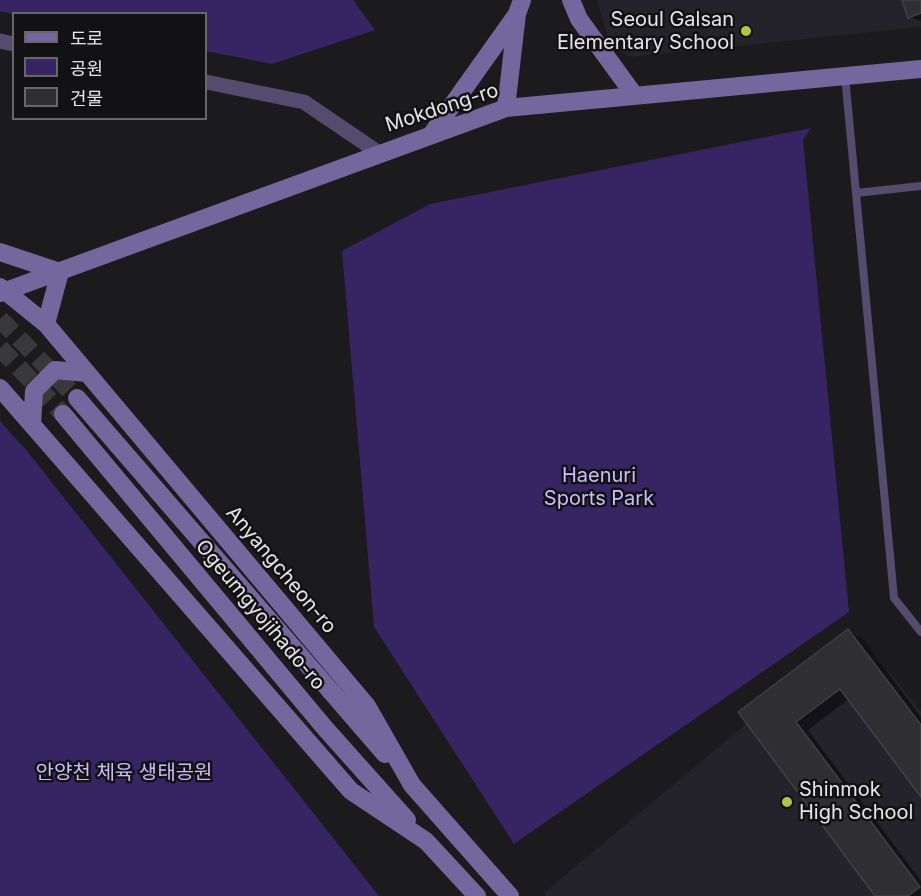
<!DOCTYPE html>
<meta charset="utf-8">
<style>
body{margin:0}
#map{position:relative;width:921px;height:896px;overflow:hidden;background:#1b1b1d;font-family:Inter,"Noto Sans KR",sans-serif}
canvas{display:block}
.legend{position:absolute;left:12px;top:12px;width:195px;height:108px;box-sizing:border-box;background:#121214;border:2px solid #676769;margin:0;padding:8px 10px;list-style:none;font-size:18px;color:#e6e6e8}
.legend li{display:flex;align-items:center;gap:12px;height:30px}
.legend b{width:30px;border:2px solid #676769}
</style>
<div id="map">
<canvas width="921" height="896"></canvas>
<ul class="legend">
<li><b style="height:8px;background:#73679e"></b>도로</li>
<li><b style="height:16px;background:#372463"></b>공원</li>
<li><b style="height:16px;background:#2f2f31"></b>건물</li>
</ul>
</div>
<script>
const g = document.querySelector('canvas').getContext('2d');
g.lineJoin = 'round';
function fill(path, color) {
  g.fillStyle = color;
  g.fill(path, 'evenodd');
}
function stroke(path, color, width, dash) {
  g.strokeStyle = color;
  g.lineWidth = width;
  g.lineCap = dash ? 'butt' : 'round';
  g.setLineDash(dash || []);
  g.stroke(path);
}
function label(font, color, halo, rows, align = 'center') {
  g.font = font + ' Inter,"Noto Sans KR",sans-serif';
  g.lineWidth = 5;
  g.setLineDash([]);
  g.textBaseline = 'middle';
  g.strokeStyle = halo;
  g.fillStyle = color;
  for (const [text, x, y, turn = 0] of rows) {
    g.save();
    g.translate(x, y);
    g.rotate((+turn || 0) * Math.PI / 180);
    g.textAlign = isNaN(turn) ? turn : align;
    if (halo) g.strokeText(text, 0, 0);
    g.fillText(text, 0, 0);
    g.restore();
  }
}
fill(new Path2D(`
 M597,0h324v27l-290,30 -14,-7 -10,-16z
 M856,632l65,79v185h-375l-2,-3z`), '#24232b');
fill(new Path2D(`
 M0,0h353l22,30 -103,34 -66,-13v-37h-193l-13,-3z
 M811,128l-8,12 46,472 -335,232 -140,-217 -32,-376 88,-47z
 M0,421l27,30 352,445h-379z`), '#372463');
fill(new Path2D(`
 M903,0h18v21l-12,-4z
 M849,631l13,7 59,79v77l-72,-95 -41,31 113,151v15h-44l-137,-183z`), '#0007');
const building = new Path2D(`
 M902,0h19v13l-13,5z
 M848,629l73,96v72l-81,-108 -44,33 124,165 -12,9h-33l-137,-184z`);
fill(building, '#2f2f31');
stroke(building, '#414143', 1.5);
stroke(new Path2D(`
 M0,319l77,79
 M0,348l63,66`), '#39393b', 18, [18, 9]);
stroke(new Path2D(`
 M845,76l49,522 27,34
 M856,193l65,-7`), '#534c6e', 8);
stroke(new Path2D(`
 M0,41l14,3
 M206,82l98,20 75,51`), '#534c6e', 15);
stroke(new Path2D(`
 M571,0l8,19 56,77
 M506,108l11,-94 5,-14
 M431,135l86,-121
 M0,252l60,20 -14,52
 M0,287l46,37 321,382 45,79 98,111
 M0,293l506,-185 415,-39
 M0,388l351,403 75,50 51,55
 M77,398l308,356
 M63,414l261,313 83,93
 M32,425l2,-34 21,-21 31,3`), '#73679e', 18);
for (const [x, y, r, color] of [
 [746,31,6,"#b7c148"],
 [787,802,6,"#b7c148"]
]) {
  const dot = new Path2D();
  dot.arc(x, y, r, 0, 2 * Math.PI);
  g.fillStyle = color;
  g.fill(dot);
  stroke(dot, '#121214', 2);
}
label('20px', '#e6e6e8', '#121214', [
 ["Seoul Galsan",734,20],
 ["Elementary School",734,43],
 ["Shinmok",799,790,"left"],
 ["High School",799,813,"left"]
], 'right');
label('20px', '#e6e6e8', '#121214', [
 ["Mokdong-ro",442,108,-18],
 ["Anyangcheon-ro",281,570,50],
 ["Ogeumgyojihado-ro",260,615,50]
]);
label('20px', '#c9bbfe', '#121214', [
 ["Haenuri",599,476],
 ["Sports Park",599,499],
 ["안양천 체육 생태공원",124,773]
]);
</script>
